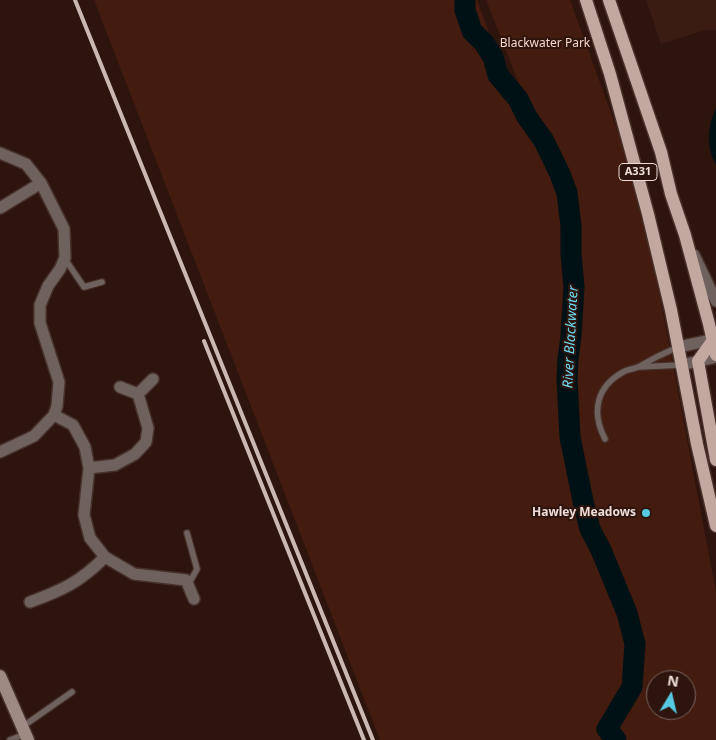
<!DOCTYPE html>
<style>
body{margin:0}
#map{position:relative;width:716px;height:740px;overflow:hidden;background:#2d150e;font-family:"Noto Sans",sans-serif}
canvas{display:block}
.north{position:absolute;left:646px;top:670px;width:50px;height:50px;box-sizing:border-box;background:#2d150e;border:1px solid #7a655f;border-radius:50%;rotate:9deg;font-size:14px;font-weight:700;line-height:20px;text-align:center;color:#eeddd8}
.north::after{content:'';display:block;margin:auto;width:18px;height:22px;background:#56c9e1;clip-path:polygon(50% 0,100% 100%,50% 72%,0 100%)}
</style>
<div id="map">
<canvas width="716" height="740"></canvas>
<div class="north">N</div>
</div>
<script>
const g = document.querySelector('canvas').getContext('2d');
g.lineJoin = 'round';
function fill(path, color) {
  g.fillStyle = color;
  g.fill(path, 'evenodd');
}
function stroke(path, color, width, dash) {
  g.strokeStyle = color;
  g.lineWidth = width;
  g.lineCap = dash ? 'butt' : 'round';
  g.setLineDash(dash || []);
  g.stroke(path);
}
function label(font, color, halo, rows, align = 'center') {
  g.font = font + ' "Noto Sans",sans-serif';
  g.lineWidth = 4;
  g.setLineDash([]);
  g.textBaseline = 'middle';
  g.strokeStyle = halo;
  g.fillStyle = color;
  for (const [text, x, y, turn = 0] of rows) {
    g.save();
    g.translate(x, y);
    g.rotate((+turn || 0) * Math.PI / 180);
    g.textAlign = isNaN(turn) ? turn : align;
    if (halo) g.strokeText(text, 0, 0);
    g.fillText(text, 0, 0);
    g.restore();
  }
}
fill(new Path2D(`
 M646,0h70v30h-11l-44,14z`), '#3a1c13');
fill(new Path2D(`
 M94,0h383l36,98 14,6 -41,-104h84l50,138 34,128 62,326v148h-336zM656,680h30v30h-30z`), '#431b0f');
fill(new Path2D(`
 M716,108v57c-10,-17 -9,-38 0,-57z`), '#001115');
stroke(new Path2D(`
 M604,740l3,-11`), '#001115', 4);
stroke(new Path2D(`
 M465,0v10l7,21 12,12 9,14 5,18 20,24 9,18 17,24 16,33 7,19 4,33v28l3,33 -3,49 -3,23 -1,19 3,59 13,64 7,28 11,21 26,63 8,31 -3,43 -25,42 9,11`), '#001115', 21);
const lane = new Path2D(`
 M65,259l19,28 18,-5
 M638,367l43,-2
 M605,439c-14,-27 -9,-53 20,-68 5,-2 10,-2 15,-5 12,-7 24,-13 38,-19
 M186,580h5l6,-11 -10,-36
 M22,727l50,-35
 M10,740l15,-6`);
const street = new Path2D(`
 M0,153l26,11 15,19 23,46 1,29 -5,11 -12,17 -8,19v18l19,59 -2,24 -3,9 -20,21 -34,16
 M0,208l41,-25
 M694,255l22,46
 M678,347l38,-8
 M681,365l35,-8
 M120,387l18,7 15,-15
 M54,415l19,10 12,22 4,21 -5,47 6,23 15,19 29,17 52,6 8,19
 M89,468l26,-3 20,-11 11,-12 2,-14 -10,-34
 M30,602c33,-12 50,-20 75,-45`);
const secondary = new Path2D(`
 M0,676l28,64`);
const primary = new Path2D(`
 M586,0l24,74 38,140 23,96 26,134 19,82
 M609,0l52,152 10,42 14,41 24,89 7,31
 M713,340l-15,21 18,99`);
stroke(lane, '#48312a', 8);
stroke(street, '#48312a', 14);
stroke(secondary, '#48312a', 15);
stroke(primary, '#48312a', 15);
stroke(lane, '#6f625e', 5.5);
stroke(street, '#6f625e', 11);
stroke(secondary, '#9e8983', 12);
stroke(primary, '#c3a89f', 12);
stroke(new Path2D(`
 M75,0l298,740
 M204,341l160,399`), '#cbb8b3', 4);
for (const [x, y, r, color] of [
 [646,513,5,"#56c9e1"]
]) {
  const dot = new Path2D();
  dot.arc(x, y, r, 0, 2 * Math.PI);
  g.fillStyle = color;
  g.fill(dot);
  stroke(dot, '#2d150e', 2);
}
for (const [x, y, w] of [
 [638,172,38]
]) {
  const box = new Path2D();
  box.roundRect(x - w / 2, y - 8.5, w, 17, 4);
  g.fillStyle = '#2d150e';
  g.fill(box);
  stroke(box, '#eeddd8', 1);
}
label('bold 11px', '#eeddd8', null, [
 ["A331",638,172]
]);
label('12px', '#f8d5ca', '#2d150e', [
 ["Blackwater Park",545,44]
]);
label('bold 12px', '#eeddd8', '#2d150e', [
 ["Hawley Meadows",636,513]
], 'right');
label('italic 14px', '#6cdaf1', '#2d150e', [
 ["River Blackwater",571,337,-87]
]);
</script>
